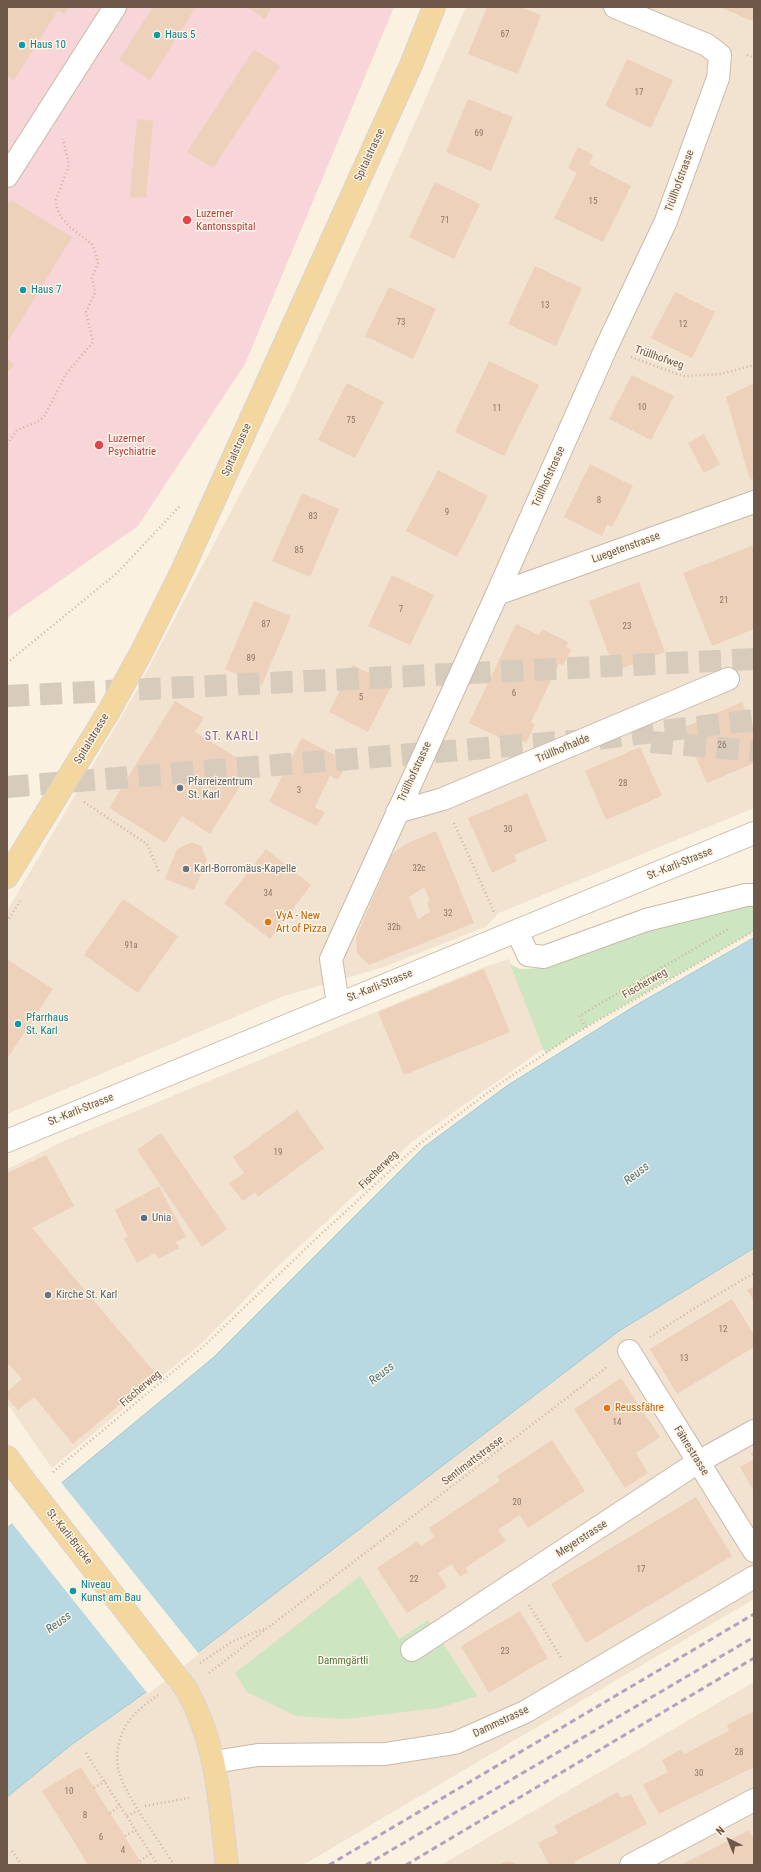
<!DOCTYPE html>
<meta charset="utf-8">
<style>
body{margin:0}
#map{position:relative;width:761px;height:1872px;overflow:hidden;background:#faf1e1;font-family:"Roboto Condensed",sans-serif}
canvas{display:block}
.frame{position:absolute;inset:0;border:8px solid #6e584a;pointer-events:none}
.north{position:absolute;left:709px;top:1820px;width:40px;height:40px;-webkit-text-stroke:3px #fdf5e6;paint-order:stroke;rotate:317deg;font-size:11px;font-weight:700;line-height:16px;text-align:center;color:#6e584a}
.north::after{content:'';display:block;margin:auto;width:14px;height:18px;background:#6e584a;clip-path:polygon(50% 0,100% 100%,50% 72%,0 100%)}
</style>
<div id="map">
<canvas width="761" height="1872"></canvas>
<div class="frame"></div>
<div class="north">N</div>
</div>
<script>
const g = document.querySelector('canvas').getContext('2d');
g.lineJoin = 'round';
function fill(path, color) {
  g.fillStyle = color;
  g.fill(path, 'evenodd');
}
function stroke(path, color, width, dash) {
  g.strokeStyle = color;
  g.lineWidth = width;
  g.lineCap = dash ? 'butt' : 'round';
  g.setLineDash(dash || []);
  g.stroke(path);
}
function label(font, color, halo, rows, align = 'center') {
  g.font = font + ' "Roboto Condensed",sans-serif';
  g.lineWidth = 3;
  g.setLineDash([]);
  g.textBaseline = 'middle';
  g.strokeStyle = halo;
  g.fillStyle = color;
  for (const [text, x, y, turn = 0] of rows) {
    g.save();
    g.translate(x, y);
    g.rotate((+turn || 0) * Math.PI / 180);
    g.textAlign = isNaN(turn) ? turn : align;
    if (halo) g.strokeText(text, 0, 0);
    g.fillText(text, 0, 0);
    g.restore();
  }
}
fill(new Path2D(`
 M466,7h288v801l-255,105 -14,14 -101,40 -100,29 -277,118v-203l131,-223 149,-283 84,-183z
 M509,959l34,90 -130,92 -138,128 -73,74 -150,125 -45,-65v-234l57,-28 420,-174z
 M754,1248v351l-451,266h-296v-68l64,-52 75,-53 473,-361z
 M754,1682v183h-313z`), '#f1e3d0');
fill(new Path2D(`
 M7,7h387l-149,357 -107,162 -131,92z`), '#f7d5d8');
fill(new Path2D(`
 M754,902v29l-168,96 -40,26 -3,-4 -33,-85 10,5 22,-1 24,-7 34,-17 67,-23z
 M360,1576l39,63 29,-19 49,76 -38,12 -95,11 -48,-3 -49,-24 -12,-19z`), '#cee5c1');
const water = new Path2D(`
 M754,938v310l-135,83 -473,361 -75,53 -64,52v-269l207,-171 210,-210 84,-62 130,-81z`);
fill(water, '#b8d9e1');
stroke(water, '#9fc8d2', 1);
fill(new Path2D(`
 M60,1481l139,173 -51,40 -137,-172z`), '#faf1e1');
fill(new Path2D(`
 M7,7h62l-4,7 -7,-4 -44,70 -6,-4 -1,1z
 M153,7h36l5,3 -44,70 -31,-20z
 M247,7h25l-7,12z
 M487,7h33l21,8 -23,59 -50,-20z
 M720,7h34v15z
 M254,49l26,17 -67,102 -26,-16z
 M627,59l46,21 -22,48 -46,-22z
 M468,99l45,18 -22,54 -45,-19z
 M137,119l16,2 -7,77 -16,-1z
 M578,147l15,8 -4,9 42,22 -28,56 -49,-24 23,-45 -9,-5z
 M435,182l45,22 -26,55 -45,-22z
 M11,200l61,37 -65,106v-137z
 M535,266l47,22 -26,58 -48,-22z
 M389,287l47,22 -23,50 -48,-23z
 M675,292l40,20 -23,46 -41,-20z
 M7,358l7,7 -7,8z
 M489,361l50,24 -35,71 -49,-24z
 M632,375l42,21 -23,44 -42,-21z
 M347,383l37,19 -29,56 -37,-18z
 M754,383v95l-4,2 -24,-83z
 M704,434l16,30 -16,9 -16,-30z
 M590,464l43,22 -21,41 -5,-3 -5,12 -38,-19z
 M438,470l50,26 -31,61 -51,-26z
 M302,493l37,16 -29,68 -38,-16z
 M754,545v84l-42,17 -29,-73z
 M392,575l42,20 -24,50 -42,-19z
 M639,582l26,70 -50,19 -26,-70z
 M254,601l37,15 -29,69 -37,-16z
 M516,624l23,11 3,-6 26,13 -2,5 5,3 -8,15 -4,-1 -28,58 4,2 -9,19 -3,-2 -3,6 -51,-24z
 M353,665l39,20 -24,47 -39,-20z
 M175,701l29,17 -9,14 57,35 -42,67 -28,-18 -17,27 -56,-35z
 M742,702l12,27v34l-47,20 -24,-55z
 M302,738l46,24 -10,18 -8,-4 -15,31 10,5 -8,14 -48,-24z
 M640,747l22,49 -56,24 -21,-49z
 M527,793l20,48 -33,14 3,6 -25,12 -24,-55z
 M436,831l38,92 -105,42 -12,-12 -1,-15 36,-84 14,-10zM424,887l6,14 -3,2 3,9 -12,7 -9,-22z
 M192,842l9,4 6,14 -13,30 -29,-11 12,-30z
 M266,849l45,36 -41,54 -46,-36z
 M123,899l55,37 -40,57 -54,-38z
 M7,959l46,30 -46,70z
 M484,969l26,63 -106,43 -26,-63z
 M297,1110l27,38 -66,49 -3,-5 -12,9 -14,-18 15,-10 -11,-16z
 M161,1133l66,96 -25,18 -65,-97z
 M46,1155l28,51 -42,22 124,146 -83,70 -39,-47 -16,13 -11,-13v-5l15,-13 -15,-17v-189z
 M159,1186l27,51 -10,5 3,6 -21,11 -3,-6 -18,10 -13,-24 4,-2 -13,-27z
 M754,1286v15l-7,-11z
 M732,1299l22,36v12l-77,47 -27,-45z
 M621,1378l39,59 -24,16 12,20 -23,15 -51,-79z
 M552,1440l33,51 -57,37 -8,-13 -22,15 8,11 -41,27 3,4 -8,5 -8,-13 -14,9 9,14 -40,26 -30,-45 41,-27 3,5 13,-9 -5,-9 71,-47 -3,-5z
 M754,1452v39l-14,-24 14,-8 -3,-5z
 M696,1497l36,59 -146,87 -35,-59z
 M520,1611l28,47 -59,35 -28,-47z
 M754,1711v56l-95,47 -16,-29 25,-13 -6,-12 18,-10 5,4 30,-16 14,-7 -2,-6z
 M81,1767l59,94 3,4h-55l-15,-25 -31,-49z
 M618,1792l3,6 10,-4 16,30 -73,38 2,3h-27l-11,-22 20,-10 -4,-7z
 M749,1830l5,10v25h-73z
 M506,1861l9,2 1,2h-17z`), '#edd1bb');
stroke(new Path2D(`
 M7,696l747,-37
 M651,742l103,9
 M7,787l589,-48 158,-19`), '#d7cbbb', 22, [22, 11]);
const minor = new Path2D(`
 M7,176l108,-169
 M497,594l257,-92
 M397,812l46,-13 285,-120
 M517,931l11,24 16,2 102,-37 100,-25h8
 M338,1004l-7,-45 166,-365 109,-246 60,-127 52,-143 2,-23 -13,-10 -92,-38
 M7,1141l747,-308
 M629,1351l125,200
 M412,1650l286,-188 56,-31
 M214,1762l44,-7 127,-1 70,-11 70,-31 229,-135
 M631,1865l123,-65`);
const major = new Path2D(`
 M7,877l102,-166 33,-60 40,-80 229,-506 23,-58
 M7,1457l17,23
 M66,1534l121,156c31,57 32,111 40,175`);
stroke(minor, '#c9b9a9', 24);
stroke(major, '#d9d4d0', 24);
stroke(new Path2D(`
 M747,55l7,3
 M631,357l52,19 38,-2 33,-9
 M7,444l10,-14 20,-8 7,-5 22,-43 27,-32 -7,-30 9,-19 -3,-16 6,-14 -5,-18 -23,-18 -9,-10 -4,-8 -1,-9 13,-35 -6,-26
 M7,663l110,-90 63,-67
 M84,802l63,42 12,28
 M454,823l40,89
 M7,922l13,-21
 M586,1027l-7,-11 149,-87
 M650,1337l40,-26 64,-38
 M53,1472l152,-127 114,-109 99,-91 80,-60 75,-50 181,-104
 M529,1605l33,54
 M200,1663l33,-22 31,-12
 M209,1673l398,-306
 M158,1695c-12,9 -26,19 -33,32 -7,13 -10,31 -6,45 8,27 40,68 55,93
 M86,1753l72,112
 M94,1788l11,-7
 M145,1806l44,-8
 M110,1813l10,-8
 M127,1816l8,-4
 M125,1836l11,-6
 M12,1851l10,14
 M140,1861l11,-8`), '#d1b49f', 2.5, [1, 3]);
stroke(minor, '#fff', 22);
stroke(major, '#f4d79e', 22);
stroke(new Path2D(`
 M329,1865l425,-251
 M366,1865l388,-228
 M406,1865l348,-207`), '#b4a1c1', 3, [6, 4]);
const majorBridge = new Path2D(`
 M24,1480l42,54`);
stroke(majorBridge, '#d9d4d0', 24, []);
stroke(majorBridge, '#f4d79e', 22);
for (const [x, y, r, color] of [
 [157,35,4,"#0f9aa8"],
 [22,45,4,"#0f9aa8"],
 [187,220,5,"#e0444e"],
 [23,290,4,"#0f9aa8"],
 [99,445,5,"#e0444e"],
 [180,788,4,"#6b7280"],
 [186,869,4,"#6b7280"],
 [268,922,4,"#e8710a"],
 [18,1024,4,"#0f9aa8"],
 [144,1218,4,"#5c6f8a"],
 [48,1295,4,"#6b7280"],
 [607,1408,4,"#e8710a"],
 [73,1591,4,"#0f9aa8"]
]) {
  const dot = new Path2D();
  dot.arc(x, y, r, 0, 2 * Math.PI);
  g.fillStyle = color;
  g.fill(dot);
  stroke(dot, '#fdf5e6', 1.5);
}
label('9px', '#8e7666', null, [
 ["67",505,35],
 ["17",639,93],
 ["69",479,134],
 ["15",593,202],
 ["71",445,221],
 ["13",545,306],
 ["73",401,323],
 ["12",683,325],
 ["10",642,408],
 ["11",497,409],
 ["75",351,421],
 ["8",599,501],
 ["9",447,513],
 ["83",313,517],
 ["85",299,551],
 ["21",724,601],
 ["7",401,610],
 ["87",266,625],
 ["23",627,627],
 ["89",251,659],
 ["6",514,694],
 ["5",361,698],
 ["26",722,746],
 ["28",623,784],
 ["3",299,791],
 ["30",508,830],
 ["32c",419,869],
 ["34",268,894],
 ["32",448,914],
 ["32b",394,928],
 ["91a",131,946],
 ["19",278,1153],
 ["12",723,1330],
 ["13",684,1359],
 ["14",617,1423],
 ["20",517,1503],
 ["17",641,1570],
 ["22",414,1580],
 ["23",505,1652],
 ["28",739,1753],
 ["30",699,1774],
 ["10",69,1792],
 ["8",85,1816],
 ["6",101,1838],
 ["4",123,1851]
]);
label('11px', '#0d838f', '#fdf5e6', [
 ["Haus 5",165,35],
 ["Haus 10",30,45],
 ["Haus 7",31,290],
 ["Pfarrhaus",26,1018],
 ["St. Karl",26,1031],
 ["Niveau",81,1585],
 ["Kunst am Bau",81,1598]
], 'left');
label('11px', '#6e584a', '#fdf5e6', [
 ["Spitalstrasse",370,155,-65],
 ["Trüllhofstrasse",680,181,-70],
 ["Trüllhofweg",659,358,19],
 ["Spitalstrasse",237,450,-66],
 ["Trüllhofstrasse",549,477,-66],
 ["Luegetenstrasse",626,548,-20],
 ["Spitalstrasse",92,739,-59],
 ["Trüllhofhalde",563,749,-23],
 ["Trüllhofstrasse",415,772,-65],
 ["St.-Karli-Strasse",680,864,-22],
 ["Fischerweg",645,984,-30],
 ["St.-Karli-Strasse",380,986,-22],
 ["St.-Karli-Strasse",81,1110,-22],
 ["Fischerweg",379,1170,-44],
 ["Fischerweg",141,1389,-40],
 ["Fährestrasse",691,1451,58],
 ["Sentimattstrasse",473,1461,-37],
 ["St.-Karli-Brücke",69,1537,52],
 ["Meyerstrasse",582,1539,-33],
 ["Dammstrasse",501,1722,-25]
]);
label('11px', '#be3a42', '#fdf5e6', [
 ["Luzerner",196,214],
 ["Kantonsspital",196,227],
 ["Luzerner",108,439],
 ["Psychiatrie",108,452]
], 'left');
label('11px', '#5b616d', '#fdf5e6', [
 ["Pfarreizentrum",188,782],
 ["St. Karl",188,795],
 ["Karl-Borromäus-Kapelle",194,869],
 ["Kirche St. Karl",56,1295]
], 'left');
label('11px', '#c56008', '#fdf5e6', [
 ["VyA - New",276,916],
 ["Art of Pizza",276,929],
 ["Reussfähre",615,1408]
], 'left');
label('11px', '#4e5e75', '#fdf5e6', [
 ["Unia",152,1218]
], 'left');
label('11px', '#547946', '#fdf5e6', [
 ["Dammgärtli",343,1661]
]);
g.letterSpacing = '1px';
label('12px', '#7f628b', '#fdf5e6', [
 ["ST. KARLI",232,737]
]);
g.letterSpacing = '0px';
label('italic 12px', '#477480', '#fdf5e6', [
 ["Reuss",637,1174,-38],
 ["Reuss",382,1374,-38],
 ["Reuss",59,1623,-36]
]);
</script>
